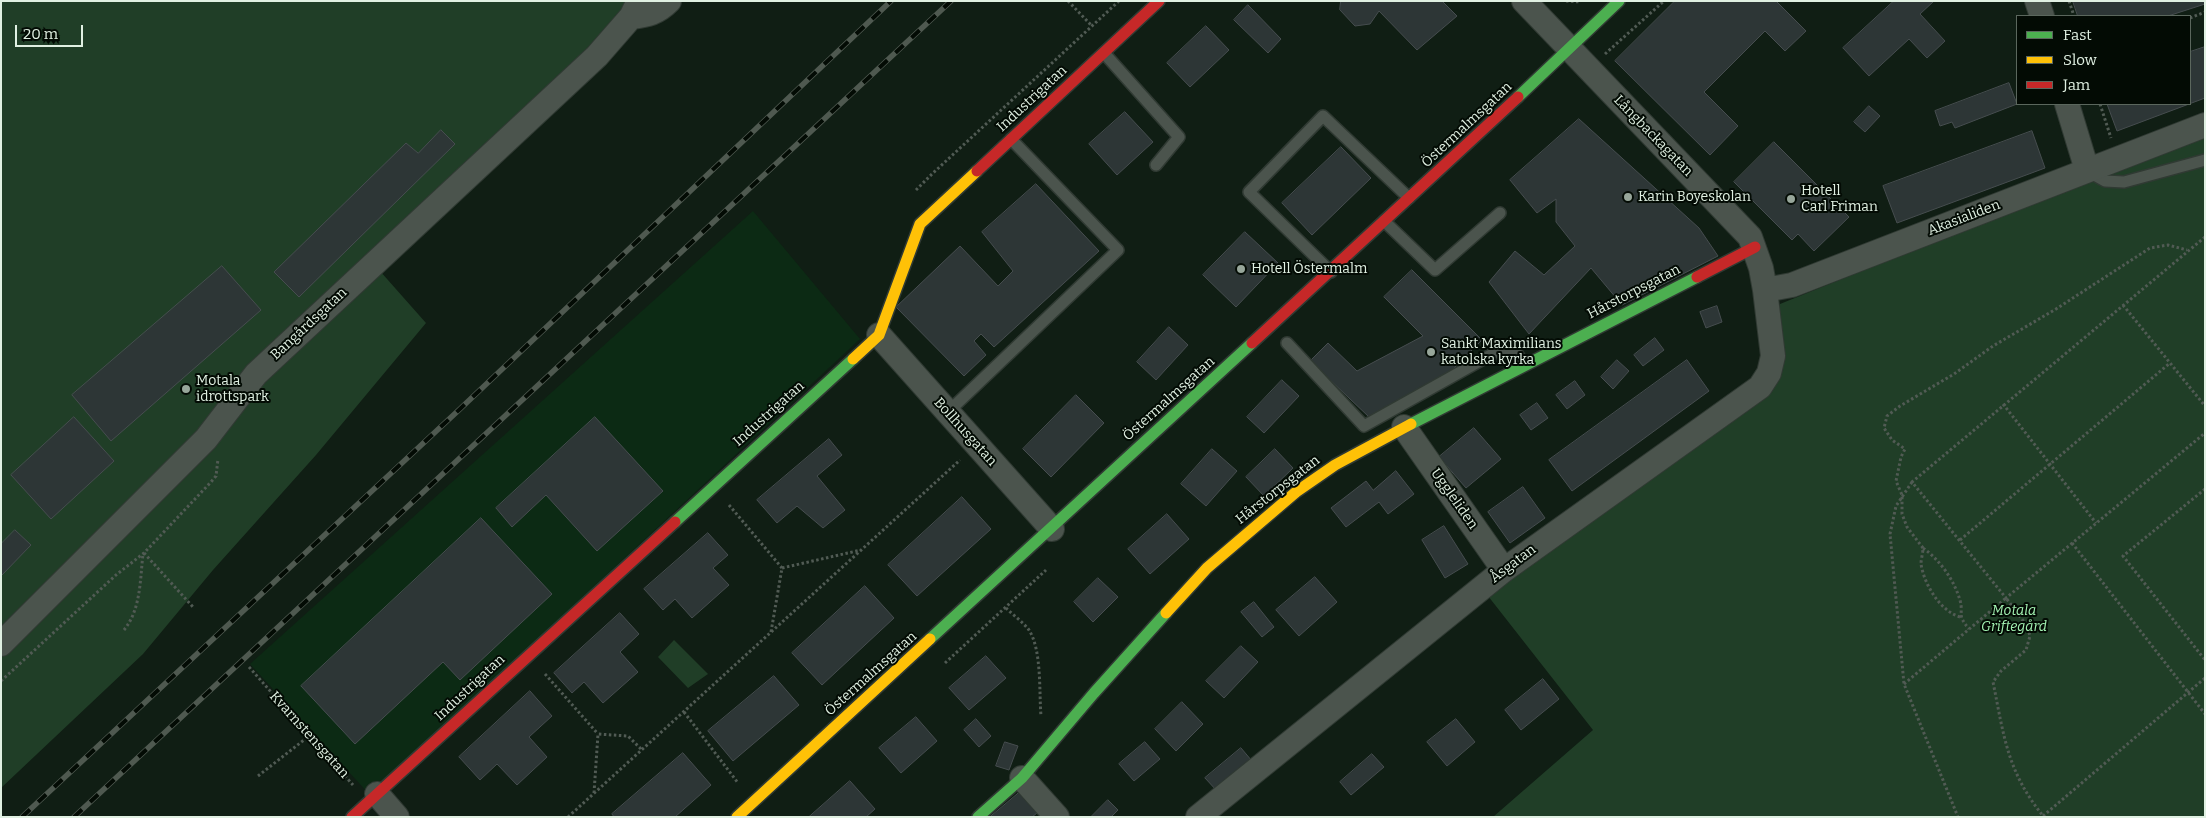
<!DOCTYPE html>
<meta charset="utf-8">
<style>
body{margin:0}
#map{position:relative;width:2206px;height:818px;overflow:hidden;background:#101e14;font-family:Bitter,serif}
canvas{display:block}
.frame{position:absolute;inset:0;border:2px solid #e0f0e2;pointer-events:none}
.legend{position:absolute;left:2016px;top:15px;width:175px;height:90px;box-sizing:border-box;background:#030b04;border:1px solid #5b675d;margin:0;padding:6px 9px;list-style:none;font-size:15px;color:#e0f0e2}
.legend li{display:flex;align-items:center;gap:10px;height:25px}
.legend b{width:25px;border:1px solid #5b675d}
.scale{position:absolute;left:15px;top:25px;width:68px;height:22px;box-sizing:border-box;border:2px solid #e0f0e2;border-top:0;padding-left:6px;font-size:15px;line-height:18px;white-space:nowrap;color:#e0f0e2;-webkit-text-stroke:4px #030b04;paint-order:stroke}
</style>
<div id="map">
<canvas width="2206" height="818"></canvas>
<div class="frame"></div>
<ul class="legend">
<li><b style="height:6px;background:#4caf50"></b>Fast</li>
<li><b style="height:6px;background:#ffc107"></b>Slow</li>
<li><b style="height:6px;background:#c62828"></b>Jam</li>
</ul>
<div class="scale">20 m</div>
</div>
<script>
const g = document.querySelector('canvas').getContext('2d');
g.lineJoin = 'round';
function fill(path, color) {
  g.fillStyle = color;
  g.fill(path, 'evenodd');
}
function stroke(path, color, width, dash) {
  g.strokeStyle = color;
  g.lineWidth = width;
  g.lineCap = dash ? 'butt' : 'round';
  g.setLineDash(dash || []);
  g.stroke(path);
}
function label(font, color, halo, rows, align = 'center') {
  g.font = font + ' Bitter,serif';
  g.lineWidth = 4;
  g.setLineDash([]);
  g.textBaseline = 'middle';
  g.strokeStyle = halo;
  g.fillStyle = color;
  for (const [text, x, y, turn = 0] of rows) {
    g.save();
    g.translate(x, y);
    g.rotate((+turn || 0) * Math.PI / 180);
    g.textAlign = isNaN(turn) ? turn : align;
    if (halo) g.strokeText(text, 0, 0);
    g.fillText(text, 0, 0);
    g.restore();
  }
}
fill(new Path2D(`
 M753,211l107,128 -490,456 -120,-131z`), '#0c2a14');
fill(new Path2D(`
 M1,1h625l-12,51 -242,210 54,61 -110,132 -103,115 -70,84 -142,134z
 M2205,132v685h-712l100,-87 -112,-143 191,-133 101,-92 7,-58z
 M674,640l34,34 -20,14 -30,-31z`), '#203e27');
const building = new Path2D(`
 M1341,1h101l15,15 -40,34 -38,-39 -9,13 -15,2 -15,-16z
 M1675,1h101l30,30 -21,20 -20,-20 -61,61 34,34 -28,29 -95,-94z
 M1894,1h40l-14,13 25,27 -18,17 -18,-19 -40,37 -26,-28z
 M2073,1h132v3l-37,12h-90z
 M1248,5l33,34 -13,14 -34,-33z
 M1206,26l23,24 -39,37 -23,-24z
 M2205,47v51l-88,33 -10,-27h83v-52z
 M2009,83l8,21 -62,24 -3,-6 -12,4 -5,-15z
 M1869,106l11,10 -15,16 -11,-10z
 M1125,112l28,30 -36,33 -28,-31z
 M1579,119l120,109 19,28 -96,49 -31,-37 -62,66 -40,-52 26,-31 29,24 31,-29 -19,-24v-23l-19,14 -27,-33z
 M441,130l14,14 -156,153 -25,-25 132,-129 12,10z
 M2032,131l13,37 -148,55 -14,-37z
 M1774,142l75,75 -35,34 -16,-17 -6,6 -58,-58z
 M1341,147l30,31 -59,57 -30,-32z
 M1036,184l63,67 -105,96 -13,-13 -7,7 12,14 -22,21 -68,-69 64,-61 38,40 15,-15 -31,-39z
 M1245,232l33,31 -42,44 -33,-32z
 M222,266l39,44 -150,131 -39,-46z
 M1412,270l70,70 -37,37 -76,40 -59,-56 18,-18 29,28 66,-35 -39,-39z
 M1717,306l5,16 -16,6 -6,-16z
 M1169,327l19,18 -32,35 -19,-18z
 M1655,338l9,12 -21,16 -9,-11z
 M1617,360l12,11 -16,18 -12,-12z
 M1687,360l22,31 -137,100 -23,-31z
 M1282,380l17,16 -35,37 -17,-16z
 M1575,381l10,14 -18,14 -11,-14z
 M1076,395l28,28 -53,54 -28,-28z
 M1537,403l11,15 -17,12 -11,-15z
 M74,417l40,44 -63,58 -40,-44z
 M595,417l68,74 -66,60 -51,-56 -34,32 -16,-19z
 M1474,428l27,31 -35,29 -27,-31z
 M829,439l13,16 -25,21 28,34 -22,18 -26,-22 -20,17 -20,-23z
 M1212,449l25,22 -31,35 -25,-22z
 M1275,449l18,19 -29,28 -18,-19z
 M1396,471l18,23 -26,20 -9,-12 -33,25 -15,-19 35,-27 7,9z
 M1523,487l22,31 -35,25 -22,-31z
 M962,497l29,32 -74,67 -29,-31z
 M1167,514l22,25 -39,35 -22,-25z
 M481,518l71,76 -92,86 -17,-18 -88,82 -54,-58z
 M1444,526l24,38 -23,14 -23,-38z
 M15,530l16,15 -30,31v-32z
 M708,533l20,22 -15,13 16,17 -37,33 -17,-19 -12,11 -19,-21z
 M1315,577l22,25 -38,34 -23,-26z
 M1098,578l20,19 -25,25 -19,-20z
 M865,586l29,32 -72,67 -30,-32z
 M1254,602l20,25 -12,10 -21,-25z
 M620,613l19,21 -19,18 18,20 -35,31 -19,-21 -12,11 -18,-20z
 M1241,646l17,16 -34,36 -18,-17z
 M986,656l20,22 -37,32 -20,-22z
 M774,676l25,29 -66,56 -25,-30z
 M1543,679l16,20 -38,31 -16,-20z
 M530,691l22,25 -23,21 18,20 -30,28 -20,-21 -17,16 -21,-23z
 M1182,702l21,22 -27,27 -21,-22z
 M916,717l21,24 -36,32 -22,-25z
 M976,719l15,17 -12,11 -15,-17z
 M1456,719l19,23 -28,24 -20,-24z
 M1005,742l13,4 -9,24 -13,-4z
 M1145,742l15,17 -26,22 -15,-17z
 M1241,748l11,13 -35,30 -12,-13z
 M683,753l28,32 -36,32h-61l-2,-3z
 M1372,754l12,13 -33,28 -11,-13z
 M850,781l25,28 -9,8h-57z
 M1020,792l17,21 -5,4h-42z
 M1108,800l10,10 -7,7h-20z`);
fill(building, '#2d3636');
stroke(building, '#464d4f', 1);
const lane = new Path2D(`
 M1104,53l75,84 -23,28
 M2087,171l18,10 19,1 81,-22
 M1384,221l51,49 65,-57
 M1331,272l-82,-80 74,-76 86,82
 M1287,343l77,83 132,-74 11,-4 9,4 8,13
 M948,412l170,-162 -107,-111`);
const street = new Path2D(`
 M1524,1l226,236 11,31 4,22 27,-5 413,-160
 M2037,1l5,15
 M631,17c17,-2 26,-4 38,-16
 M2067,104l20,66
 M879,335l173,194
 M1404,427l100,143
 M1,644l205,-205 50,-65 341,-318 34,-39 8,-16
 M1022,778l35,39
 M377,794l20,23
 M1198,817l306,-247 256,-183 9,-14 4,-17 -8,-66`);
const fast = new Path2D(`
 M1518,97l101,-96
 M1411,424l286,-147
 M675,522l178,-163
 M930,639l322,-296
 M978,817l44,-39 72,-85 72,-80`);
const slow = new Path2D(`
 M853,359l26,-24 41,-111 57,-53
 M1166,613l41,-45 89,-76 39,-27 76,-41
 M737,817l193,-178`);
const jam = new Path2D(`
 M977,171l182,-170
 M1697,277l58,-30
 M1252,343l266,-246
 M352,817l323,-295`);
stroke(lane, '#303a33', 14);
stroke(street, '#303a33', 26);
stroke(fast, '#303a33', 14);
stroke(slow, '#303a33', 14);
stroke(jam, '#303a33', 14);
stroke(new Path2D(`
 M1068,1l24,25
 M1566,1l15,1
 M2069,1l5,15
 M2190,18l15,-6
 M1605,54l59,-53
 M2100,104l11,34
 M916,190l16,-16 187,-173
 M2205,237l-293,245 94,116 199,-165
 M2123,305l82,101
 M2003,404l93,119
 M1912,482l-16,24 -6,28 14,150 54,133
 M2205,489l-82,67 82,104
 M729,505l53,63
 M1960,540l210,-177
 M2072,543l133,171
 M1923,548l-16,-21 -5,-13v-19l-6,-14 5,-24 4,-8 -13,-9 -8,-12 3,-12 13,-10 54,-32 39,-28 63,-37 94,-61 18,-3 19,5
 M144,553l49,54
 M1006,608c7,7 17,14 23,22 13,20 10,63 12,86
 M1960,617c-20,-6 -36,-33 -39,-53 0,-5 2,-11 2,-16 17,12 31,32 37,52 4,16 -4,13 9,29
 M124,630c17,-21 16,-50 19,-76
 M771,632l11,-64 79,-18
 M945,663l101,-93
 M249,667l104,118
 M545,674l53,60
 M1,681l115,-106 28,-22 67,-71 5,-6 2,-17
 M1904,684l102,-86 21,28 3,10 -4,14 -25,21 -8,11c11,54 14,90 51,135
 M684,712l54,71
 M258,776l51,-40
 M594,793l4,-59 30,2 14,14
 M2043,816l162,-138
 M568,817l392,-357`), '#515b54', 3, [2.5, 2.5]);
stroke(lane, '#4b544d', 11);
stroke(street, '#4b544d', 24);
stroke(fast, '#4caf50', 11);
stroke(slow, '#ffc107', 11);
stroke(jam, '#c62828', 11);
const rail = new Path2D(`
 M22,817l439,-409 430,-407
 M74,817l877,-816`);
stroke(rail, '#4f5950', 5.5);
stroke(rail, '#030b04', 4, [11]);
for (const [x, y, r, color] of [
 [1628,197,5,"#97a69a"],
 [1791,199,5,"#97a69a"],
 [1241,269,5,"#97a69a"],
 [1431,352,5,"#97a69a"],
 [186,389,5,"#97a69a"]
]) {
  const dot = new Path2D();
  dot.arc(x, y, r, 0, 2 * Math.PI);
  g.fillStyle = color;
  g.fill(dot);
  stroke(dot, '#030b04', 2);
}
label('14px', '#e0f0e2', '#030b04', [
 ["Industrigatan",1032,99,-43],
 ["Östermalmsgatan",1467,125,-43],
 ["Långbackagatan",1653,136,46],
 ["Akasialiden",1964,218,-21],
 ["Hårstorpsgatan",1634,292,-27],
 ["Bangårdsgatan",309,324,-43],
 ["Östermalmsgatan",1169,399,-42],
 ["Industrigatan",769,414,-42],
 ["Bollhusgatan",965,432,48],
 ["Hårstorpsgatan",1278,490,-38],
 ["Uggleliden",1454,499,55],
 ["Åsgatan",1513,564,-37],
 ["Östermalmsgatan",871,674,-42],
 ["Industrigatan",470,688,-43],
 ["Kvarnstensgatan",309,735,48]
]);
label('14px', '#e0f0e2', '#030b04', [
 ["Hotell",1801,191],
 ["Carl Friman",1801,207],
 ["Karin Boyeskolan",1638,197],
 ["Hotell Östermalm",1251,269],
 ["Sankt Maximilians",1441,344],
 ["katolska kyrka",1441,360],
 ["Motala",196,381],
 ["idrottspark",196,397]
], 'left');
label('italic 14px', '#a3f2b2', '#030b04', [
 ["Motala",2014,611],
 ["Griftegård",2014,627]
]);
</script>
